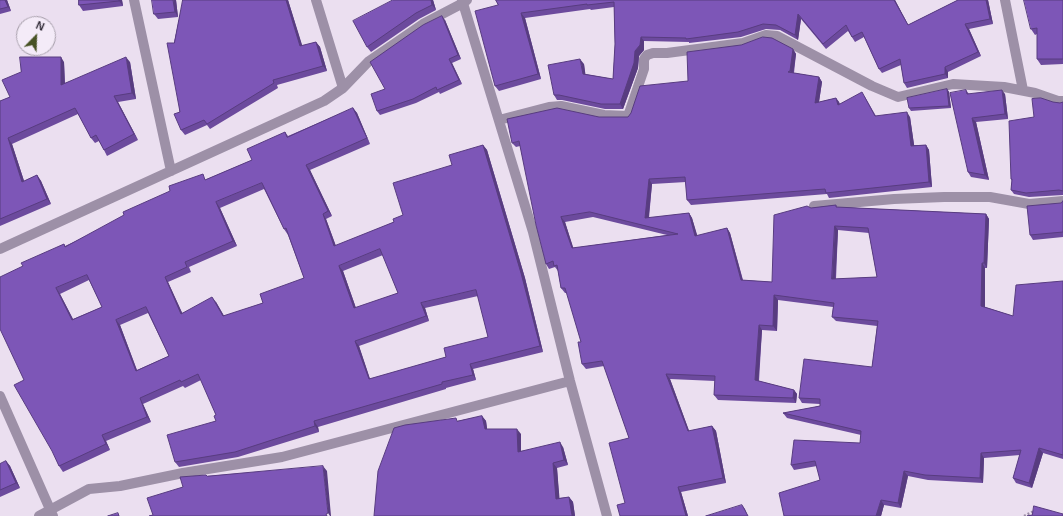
<!DOCTYPE html>
<style>
body{margin:0}
#map{position:relative;width:1063px;height:516px;overflow:hidden;background:#ebdff0;font-family:Arial,sans-serif}
canvas{display:block}
.north{position:absolute;left:16px;top:16px;width:40px;height:40px;box-sizing:border-box;background:#f4ebf8;border:1px solid #a69eaa;border-radius:50%;rotate:23deg;font-size:11px;font-weight:700;line-height:16px;text-align:center;color:#302a36}
.north::after{content:'';display:block;margin:auto;width:14px;height:18px;background:#485225;clip-path:polygon(50% 0,100% 100%,50% 72%,0 100%)}
</style>
<div id="map">
<canvas width="1063" height="516"></canvas>
<div class="north">N</div>
</div>
<script>
const g = document.querySelector('canvas').getContext('2d');
g.lineJoin = 'round';
function stroke(path, color, width, dash) {
  g.strokeStyle = color;
  g.lineWidth = width;
  g.lineCap = dash ? 'butt' : 'round';
  g.setLineDash(dash || []);
  g.stroke(path);
}
function fill(path, color) {
  g.fillStyle = color;
  g.fill(path, 'evenodd');
}
stroke(new Path2D(`
 M1024,516l10,-5`), '#9b8ca6', 2.5, [2, 2]);
stroke(new Path2D(`
 M134,0l37,171
 M316,0l27,88
 M462,0l71,232 37,149 37,135
 M1005,0l18,90
 M499,120l50,-13 12,-1 43,9 24,1 16,-47v-10l3,-4 6,-2h14l76,-10 23,-8 11,1 95,50 26,11 55,-13 51,3 31,6 23,8h5
 M814,206l80,-7 50,-2h46l39,7 34,-3
 M0,249l324,-148 19,-13 26,-27 54,-37 40,-21 4,-3
 M0,396l53,120
 M39,516l50,-27 31,-3 63,-13 99,-16 288,-76`), '#9d90a7', 10);
fill(new Path2D(`
 M0,0h7l4,11 -11,3z
 M79,0h43l1,6 -40,5 -4,-6z
 M176,0l2,17 -20,2 -4,-5z
 M183,0h105l14,46 14,-4 4,5 7,24 -50,14 1,3 -68,41 -3,-4 -22,10 -4,-5 -7,-87z
 M393,0h40l3,10 -17,9 -48,33 -4,-5z
 M496,0h399l13,25 50,-25h30l5,24 -24,5 12,27 -33,16v6l-41,10 -3,-5 -3,-18 -19,8 -3,-4 -15,-32 -9,5 -7,-11 -22,18 -25,-30 -3,21 -18,-10 -14,-1 -25,8 -52,6v-1l-45,-1v9l-5,6 -1,12 -15,41h-18l-43,-9h-5l-3,-5 30,-31 1,10 28,5 2,-35 -1,-37 -23,3 -1,-1 -65,9 16,61 -42,12 -4,-5 3,-81z
 M1063,0v64l-22,1 -4,-6v-25l-2,1 -4,-6z
 M445,20l16,39 -9,4 10,21 -22,10 -1,-2 -23,11 -36,12 -3,-4 8,-22z
 M793,49l3,5 -2,19 25,4 3,5 -3,20 17,-4 3,4 1,2 25,-7 11,19 34,1 4,28h12l3,5 3,37 -103,11 -2,-4 -136,11 -4,-5 -1,-18 -34,2 -3,34 40,-5 3,5 5,18 30,-8 3,5 13,47 29,2 39,-74 25,-3 1,2 149,7 3,5 -2,49h-2v39l28,9 50,-35v178l-20,-6 -11,35 -16,-5 -3,-5 7,-23 -36,3 -1,25 -55,-3 -20,-4 -7,32 -17,-3 -3,11h-97l36,-36 -3,-14 -23,4 -3,-5 69,-22 1,-8 -74,-17 -4,-5 37,-7v-2l-18,-1 -3,-5 73,-31 5,-41 -41,-5 -4,-4 1,-10 -55,-7 -1,31 -15,-1 -3,51 35,9 3,4 -1,9 -78,-3 -4,-5 1,-14 -45,-2 19,52 23,-5 4,5 10,52 -45,9 7,24h-68l5,-13 4,-65 -25,-72 -18,3 -4,-5 -1,-22 -14,-49h-2l-4,-5 -3,-17 -3,-4 -6,2 -3,-5 -26,-118 -4,1 -4,-4 87,-26h29l60,-36zM593,217l74,18 -94,13 -8,-26zM838,230l31,3 8,44 -41,2z
 M64,62l1,21 65,-21 6,37 -18,3 20,38 -31,16 -3,-6 -5,-9 -4,2 -4,-5 -13,-24 -66,30 12,37 13,-6 4,6 10,23 -51,22v-125l10,-4z
 M947,89l2,3 2,16 -40,3 -2,-3z
 M966,90l3,4h36l3,25 -32,3 13,58 -18,-3 -3,-5z
 M1053,102l7,1 3,-1v93l-34,2 -15,-3 -3,-4 1,-9 -1,-2 23,-62z
 M353,108l4,5 13,31 -60,26 22,46 -6,3 10,27 58,-24 9,-7 49,-50 31,-20 4,5 38,128 18,74 -70,17 3,11 -30,8v1l-128,38 1,5 -81,25 -59,10 -4,-5 41,-41v-6l-15,-35 -16,8 -2,-2 -40,18 8,18 -45,19 4,9 -47,22 -4,-6 -35,-86 -1,-114 41,-22 1,2 142,-67 45,-19 33,-28 3,4zM264,189l20,40 4,6 16,43 -41,25 -39,13 -8,-14 -34,11 -14,-31 23,-10 -2,-5 48,-21 -17,-38zM383,255l15,38 -42,15 -13,-37zM89,280l13,27 -29,12 -13,-25zM478,296l10,41 -42,20 -76,22 -11,-33 70,-25 -4,-13zM148,313l21,43 -32,14 -17,-45z
 M1063,201v36l-30,3 -3,-5 31,-32z
 M482,416l4,5 1,8 34,5v17l42,-4 5,18 -11,3 2,30 10,-1 4,5 2,14 -117,-95z
 M6,461l4,5 10,22 -20,9v-33z`), '#6c4a9d');
fill(new Path2D(`
 M5,0h2l4,11 -3,-4z
 M119,0h3l1,6 -4,-5z
 M173,0h3l2,17 -3,-5z
 M286,0h2l16,51 -4,-5z
 M431,0h2l3,10 -4,-5z
 M894,0h1l16,30 -3,-5z
 M986,0h2l5,24 -3,-5z
 M521,13l4,5 16,61 -3,-5z
 M798,14l3,5 -3,21 -3,-5z
 M442,16l3,4 16,39 -3,-4z
 M965,24l4,5 12,27 -3,-4z
 M641,37l3,4v9l-5,6 -1,12 -15,41 -3,-5 15,-53z
 M316,42l4,5 7,24 -4,-5z
 M793,49l3,5 -3,21 -3,-4z
 M61,57l3,5 1,28 -4,-5z
 M126,57l4,5 6,37 -4,-6z
 M449,59l3,4 10,21 -3,-4z
 M580,59l4,5 2,14 -3,-4z
 M945,67l3,5v6l-3,-4z
 M819,77l3,5 -4,26 -3,-5z
 M947,89l2,3 2,16 -2,-2z
 M1002,90l3,4 3,25 -3,-5z
 M114,96l4,6 20,38 -4,-6z
 M836,98l3,4 2,8 -3,-5z
 M353,108l4,5 13,31 -3,-6z
 M907,112l3,5 5,34 -4,-5z
 M972,118l4,4 13,58 -4,-5z
 M8,138l4,6 14,43 -4,-5z
 M483,145l4,5 38,128 18,74 -3,-6z
 M926,145l3,5 3,37 -3,-5z
 M306,165l4,5 22,46 -4,-5z
 M37,175l4,6 10,23 -4,-5z
 M649,179l3,5 -4,39 -3,-5z
 M216,202l4,6 17,38 -4,-5z
 M689,213l3,5 7,23 -4,-5z
 M323,214l3,5 12,33 -4,-6z
 M986,214l3,5 -2,49 -3,-5z
 M561,217l4,5 10,31 -3,-5z
 M835,226l3,4 -3,54 -3,-5z
 M727,228l3,5 14,52 -3,-5z
 M982,263l3,5v43l-4,-5z
 M339,266l4,5 15,43 -4,-6z
 M165,277l3,5 17,37 -4,-5z
 M56,288l4,6 16,31 -4,-5z
 M774,295l4,5 -1,31 -4,-5z
 M212,297l4,5 11,19 -4,-5z
 M421,303l4,5 4,13 -3,-5z
 M116,320l4,5 19,51 -3,-5z
 M759,325l3,5 -4,55 -3,-5z
 M355,341l4,5 13,39 -3,-6z
 M470,364l3,5 3,11 -3,-5z
 M666,374l4,5 21,57 -3,-5z
 M794,390l3,4 -1,9 -3,-5z
 M140,398l3,6 8,18 -4,-5z
 M482,416l4,5 2,14 -3,-6z
 M314,421l4,6 1,5 -4,-6z
 M712,426l4,5 10,52 -3,-5z
 M517,429l4,5v23l-3,-5z
 M102,435l4,6 4,9 -4,-6z
 M560,442l3,5 5,18 -4,-5z
 M1039,448l4,5 -11,35 -3,-5z
 M981,453l3,5 -1,25 -3,-5z
 M6,461l4,5 10,22 -4,-5z
 M553,463l4,5 3,36 -4,-5z
 M323,466l4,5 4,45h-1l-2,-3z
 M904,471l4,5 -7,32 -3,-5z
 M678,487l3,5 7,24h-2z
 M569,497l4,5 2,14h-3z
 M881,500l3,5 -3,11h-5z
 M742,505l3,4 3,7z`), '#583c80');
const building = new Path2D(`
 M0,0h5l3,7 -8,2z
 M79,0h40v1l-40,4z
 M152,0h21l2,12 -21,2z
 M183,0h103l14,46 16,-4 7,24 -50,14 1,3 -67,41 -3,-4 -23,10 -7,-16 6,-2 -13,-69h7z
 M393,0h38l1,5 -16,8 -49,34 -14,-26z
 M496,0h398l14,25 50,-25h28l4,19 -25,5 13,28 -33,15v7l-41,9 -4,-24 -21,10 -17,-37 -10,5 -6,-12 -23,19 -25,-30 -3,21 -19,-10 -13,-1 -25,8 -52,7v-1l-45,-1 -1,8 -5,6 -1,12 -14,41h-19l-42,-9h-5l-6,-30 32,-6 3,15 30,5 2,-35 -1,-42 -27,3v-1l-66,9 17,61 -43,12 -20,-75 23,-6z
 M1024,0h39v59h-26v-31l-6,1z
 M442,16l16,39 -9,4 10,21 -22,10 -1,-3 -23,12 -36,12 -6,-17 14,-5 -15,-27 53,-37z
 M763,37l9,1 21,11 -3,22 -2,1 31,5 -4,26 21,-5 2,7 24,-13 13,24 32,-4 4,34 15,-1 3,37 -103,11 -1,-4 -138,11 -2,-23 -36,2 -4,39 44,-5 6,23 32,-8 14,52 31,2 2,-67 33,-9 4,2 25,-3v2l150,7 -2,49h-2l-1,43 32,10 3,-31 47,-4v174l-24,-7 -10,35 -16,-5 8,-28 -40,3 -1,25 -55,-3 -21,-4 -6,32 -17,-3 -5,16h-92l-5,-23 41,-13 -5,-19 -24,4 3,-25 66,3 1,-12 -78,-18 37,-7v-7l-21,-1 5,-39 68,8 6,-46 -46,-4 2,-14 -60,-8 -1,31 -14,-1 -4,55 39,10 -1,8 -79,-3 1,-19 -49,-2 22,57 24,-5 11,52 -45,9 8,29h-66l-3,-11 8,-2 -16,-60 20,-5 -27,-77 -20,3 -4,-22h3l-16,-54h-4l-4,-23 -3,1 -1,-5 -7,3 -10,-39 -17,-84 -7,2 -5,-24 50,-11 42,9h29l3,-4 9,-27 48,-5 -1,-29 54,-7zM590,212l88,22 -106,14 -11,-31zM835,226l33,2 9,49 -45,2z
 M20,57h41v28l65,-28 6,36 -18,3 20,38 -30,16 -8,-15 -5,3 -16,-30 -67,30 14,44 15,-7 10,24 -47,20v-118l10,-4 -8,-17 19,-8z
 M947,89l2,17 -40,2 -2,-10z
 M966,90l1,4 35,-4 3,24 -33,4 13,57 -17,-3 -18,-79z
 M1041,98l12,4 7,1 3,-1v89l-4,-1 -33,3 -15,-3 1,-11h-1l-2,-58 25,-4 -2,-18z
 M353,108l14,30 -61,27 22,46 -5,3 11,32 60,-24 -1,-3 10,-4 -10,-32 59,-18 -3,-10 34,-10 38,128 19,73 -70,18 3,11 -31,7v2l-128,37 1,5 -80,26 -60,10 -8,-27 49,-14 -2,-5 2,-1 -18,-41 -17,8 -1,-2 -40,18 7,19 -45,18 4,9 -47,22 -7,-15 -38,-66 10,-5 -24,-51v-52l23,-11 -2,-3 43,-19 1,3 59,-32 -1,-3 47,-21 -1,-5 34,-12 2,6 47,-20 -5,-11 38,-17 2,5zM262,183l22,46 2,-1 18,50 -44,16 3,9 -40,13 -11,-19 -31,17 -16,-37 22,-10 -2,-5 48,-21 -17,-39zM380,249l18,44 -44,15 -15,-42zM87,275l15,32 -30,13 -16,-32zM476,290l12,47 -44,11 2,9 -77,22 -14,-38 71,-25 -5,-13zM146,307l23,49 -33,15 -20,-51z
 M1063,201v31l-33,3 -3,-29 34,-3z
 M482,416l3,13h32l1,23 42,-10 4,18 -11,3 3,36 13,-2 3,19h-198l4,-45 16,-43 11,-3 51,-7 1,3z
 M6,461l10,22 -16,7v-26z
 M323,466l5,47 -2,1 1,2h-178l4,-1 -6,-17 36,-11 -3,-10 26,-2 1,1z
 M742,505l6,11h-42z
 M1034,506l29,8v2h-36l5,-1z
 M118,513l1,3h-11z`);
fill(building, '#7d56b7');
stroke(building, '#583c80', 1);
</script>
